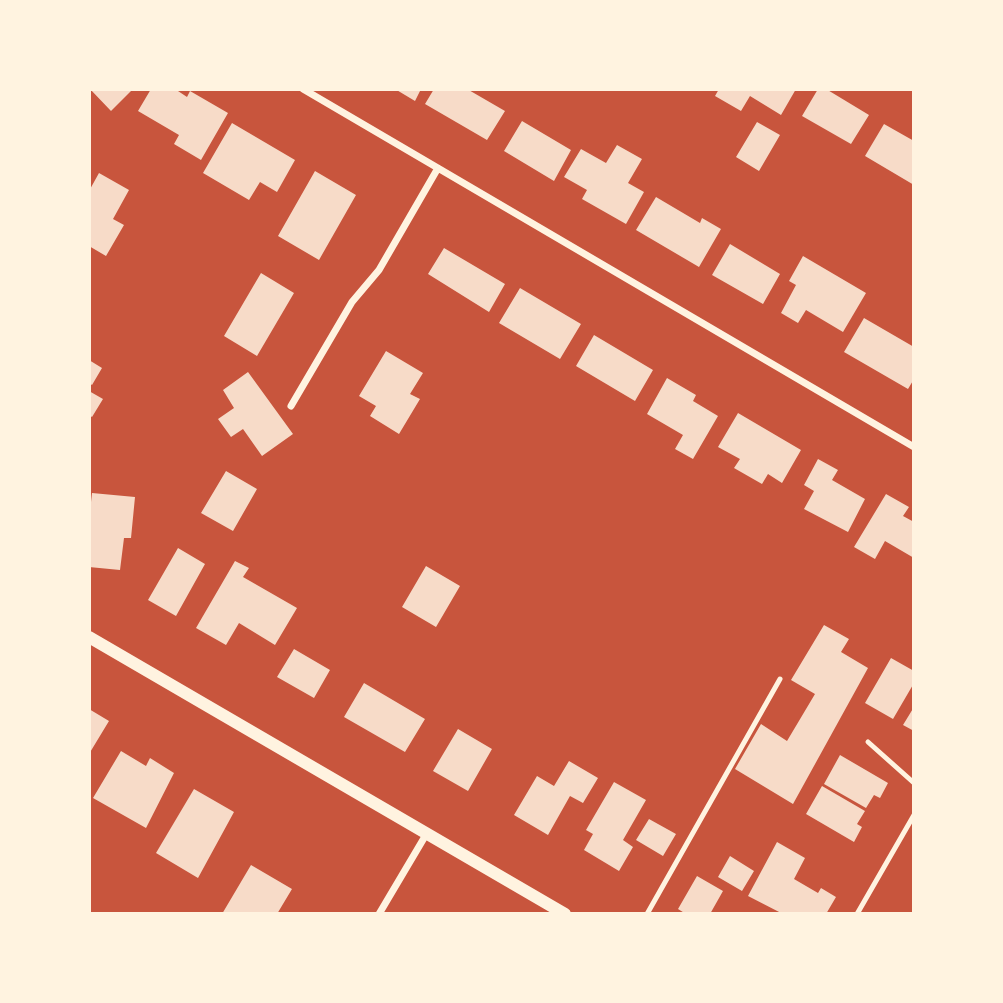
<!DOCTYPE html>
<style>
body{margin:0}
#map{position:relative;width:1003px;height:1003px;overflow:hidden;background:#c8553d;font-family:"Space Grotesk",sans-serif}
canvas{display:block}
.frame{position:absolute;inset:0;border:91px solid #fff3e0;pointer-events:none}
</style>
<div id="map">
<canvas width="1003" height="1003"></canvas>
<div class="frame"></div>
</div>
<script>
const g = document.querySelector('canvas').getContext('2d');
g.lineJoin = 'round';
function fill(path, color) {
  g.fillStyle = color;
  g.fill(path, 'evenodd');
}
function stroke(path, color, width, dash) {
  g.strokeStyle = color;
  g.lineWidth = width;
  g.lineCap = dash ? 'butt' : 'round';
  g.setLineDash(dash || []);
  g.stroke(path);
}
fill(new Path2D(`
 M90,89h43l-22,22z
 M151,89h24l12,8 3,-6 38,22 -27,47 -27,-16 5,-9 -41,-24z
 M395,89h26l-6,12z
 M434,89h33l38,22 -18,29 -62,-36z
 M719,89h77l-15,26 -31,-19 -9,15 -26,-15z
 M818,89h8l43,26 -18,29 -49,-28z
 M522,121l49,29 -17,31 -50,-30z
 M757,122l23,13 -21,36 -23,-14z
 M232,123l63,37 -18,32 -17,-10 -11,18 -46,-27z
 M884,124l30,17v44l-49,-29z
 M617,145l25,14 -14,24 16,9 -18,32 -44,-25 5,-9 -23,-13 17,-28 25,14z
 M315,171l41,24 -37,65 -41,-24z
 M99,173l30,17 -16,29 11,6 -18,31 -17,-10v-55z
 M656,197l44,26 2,-5 19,11 -22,38 -63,-37z
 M730,244l50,30 -17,30 -51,-29z
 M444,248l61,36 -16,28 -61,-38z
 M803,256l63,37 -23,39 -37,-22 -8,13 -17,-10 15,-28 -7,-4z
 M261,273l33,20 -37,63 -33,-20z
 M520,288l61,36 -21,35 -61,-36z
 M864,318l50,29v32l-6,10 -64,-37z
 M594,335l59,35 -18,31 -59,-35z
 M386,351l37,22 -13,21 10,5 -21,35 -29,-18 6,-10 -17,-10z
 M89,360l13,8 -10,17 -3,-2z
 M248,372l45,62 -31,22 -19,-27 -12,8 -13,-18 16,-11 -11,-18z
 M667,378l29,17 -3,6 25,15 -25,43 -18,-10 8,-14 -36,-21z
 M89,391l14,8 -11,18 -3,-2z
 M738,413l63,37 -19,33 -14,-9 -6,10 -28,-16 6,-9 -22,-12z
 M818,459l20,11 -6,10 33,19 -17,33 -44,-23 10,-18 -10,-6z
 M226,471l31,18 -24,42 -32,-18z
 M92,493l43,4 -4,41h-7l-4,32 -31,-3v-47z
 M886,494l23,13 -6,9 11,6v36l-29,-17 -10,18 -21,-12z
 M178,548l27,16 -29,52 -28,-16z
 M235,561l14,7 -6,9 54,31 -22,37 -36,-22 -13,22 -30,-17z
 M426,566l34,20 -24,41 -34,-20z
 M824,625l25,14 -8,13 27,16 -75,136 -58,-35 26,-45 26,17 28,-47 -24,-14z
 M294,649l36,21 -16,28 -37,-21z
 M891,658l23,13v12l-21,36 -28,-16z
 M364,683l61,36 -20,33 -61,-35z
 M914,707v24l-11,-6z
 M89,709l20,12 -20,33z
 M458,729l34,20 -24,42 -35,-20z
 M121,751l25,15 4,-8 24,15 -28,55 -53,-30z
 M840,755l48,28 -8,15 -6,-3 -8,13 -42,-24z
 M569,761l29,17 -15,25 -13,-7 -22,39 -34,-20 23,-39 17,10z
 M614,782l32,18 -23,40 10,7 -14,24 -35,-21 9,-16 -7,-4z
 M822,786l43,25 -8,13 5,3 -8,15 -48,-28z
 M194,789l40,23 -36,66 -42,-25z
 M649,819l27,15 -13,22 -27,-16z
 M777,842l28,16 -11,21 24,14 3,-5 15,9 -10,17h-43l-35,-18z
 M730,856l24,15 -12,20 -24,-14z
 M251,865l41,24 -15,25h-55z
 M697,876l26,15 -13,23h-24l-8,-5z`), '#f7dbc8');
stroke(new Path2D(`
 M868,742l46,41
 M647,914l133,-235
 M857,914l57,-99`), '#fff3e0', 5);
stroke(new Path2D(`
 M303,89l611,358
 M291,406l61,-104 27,-32 59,-102
 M379,914l48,-81`), '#fff3e0', 7);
stroke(new Path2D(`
 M89,637l476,277`), '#fff3e0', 12);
</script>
